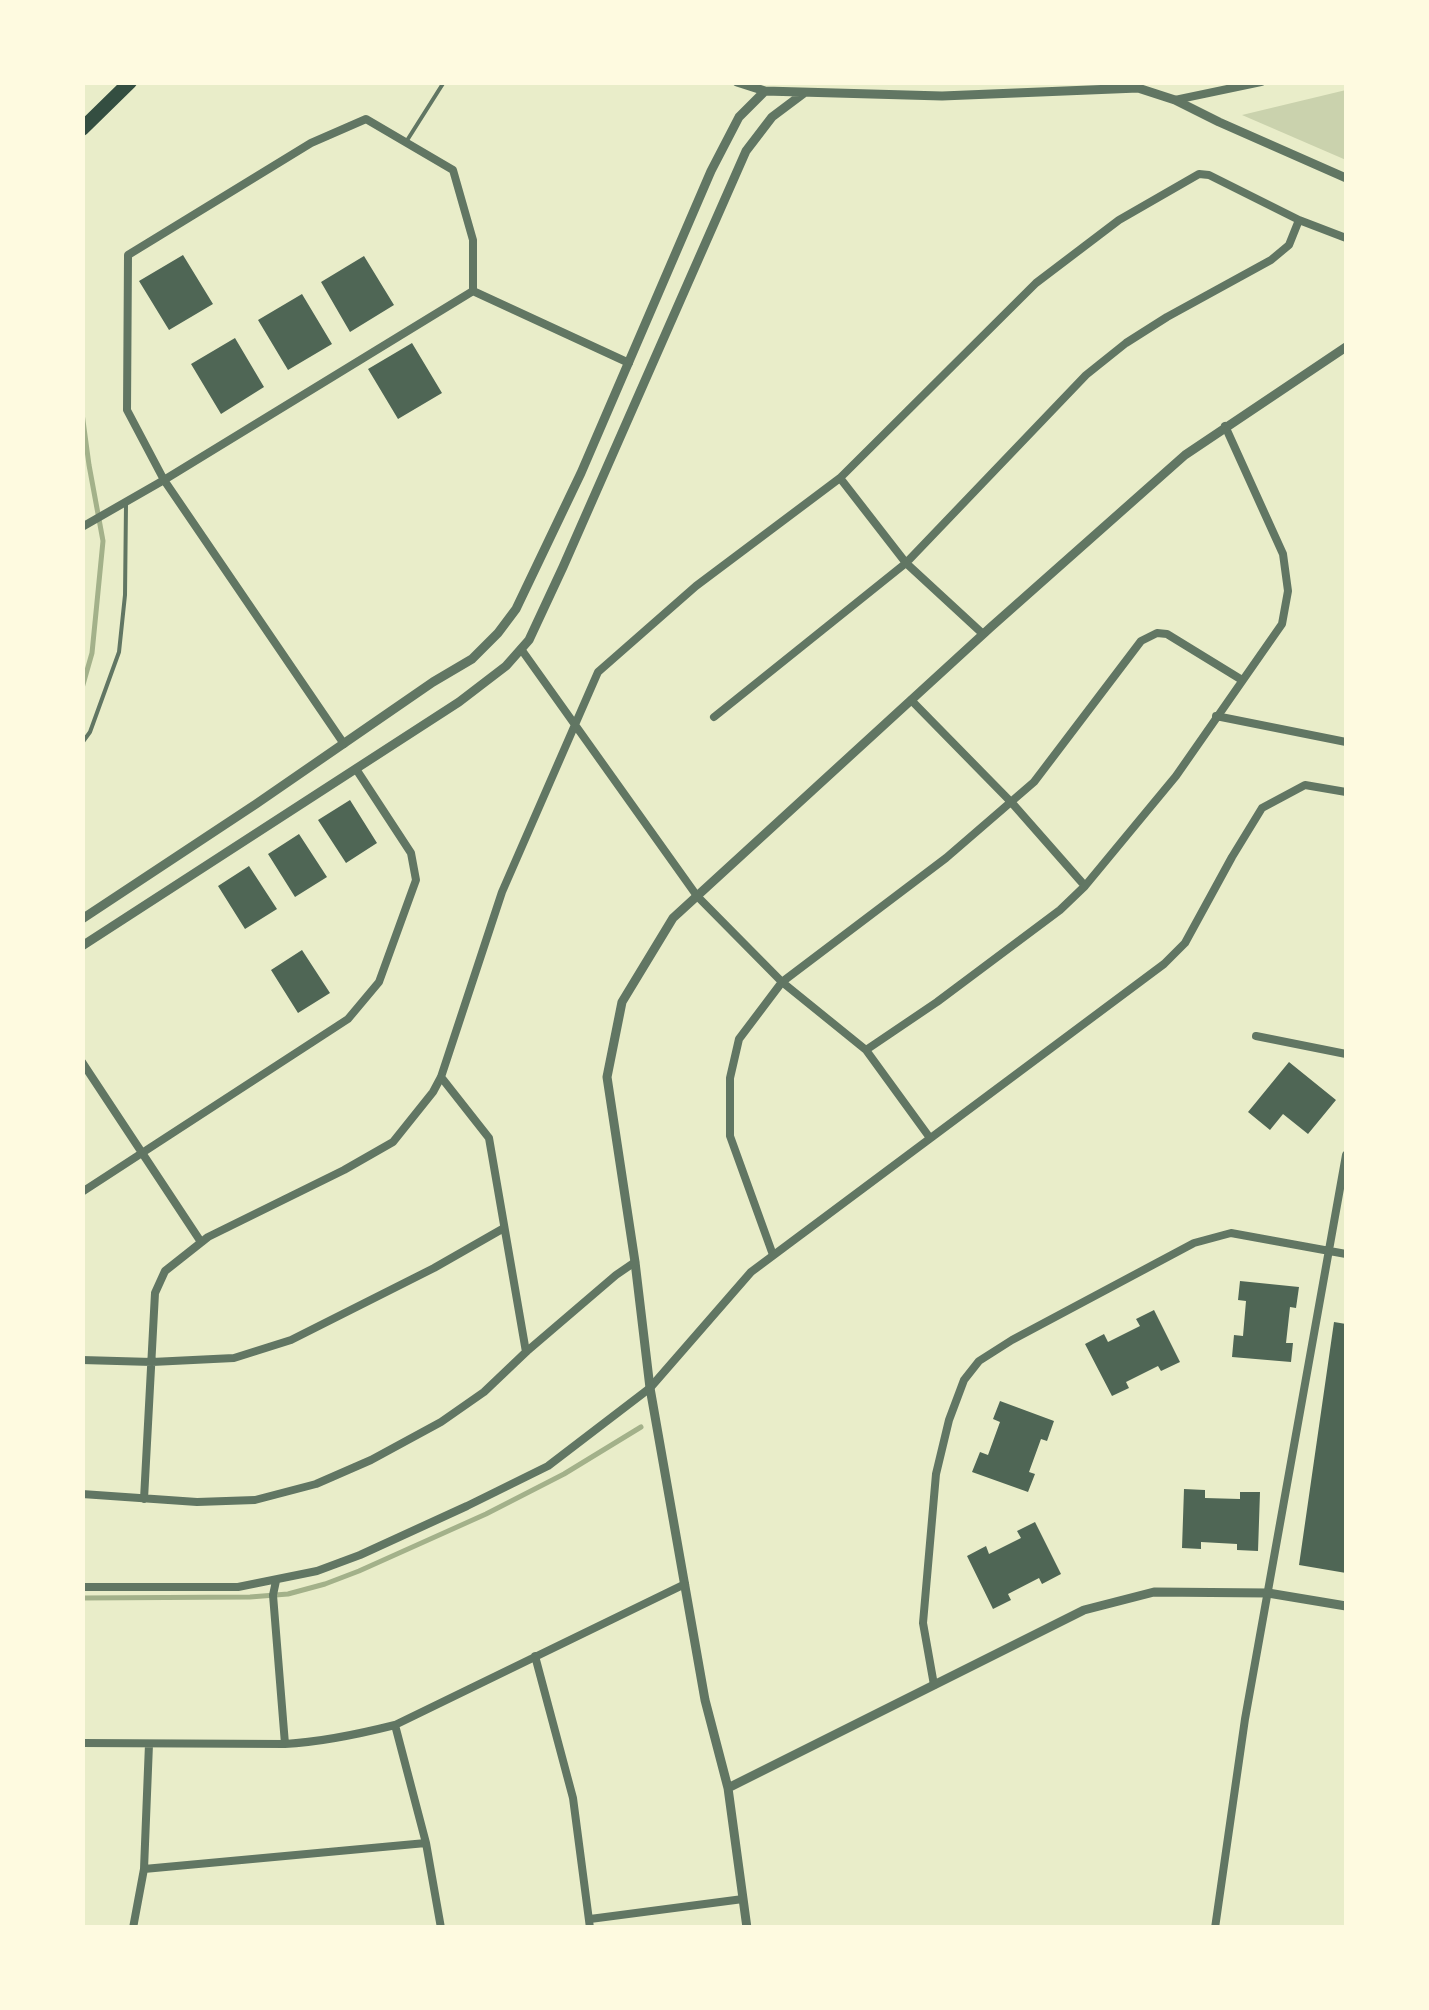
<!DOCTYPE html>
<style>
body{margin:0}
#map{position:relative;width:1429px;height:2010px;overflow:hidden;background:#e9edc9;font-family:Jost,sans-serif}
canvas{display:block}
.frame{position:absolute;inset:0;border:85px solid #fefae0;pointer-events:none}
</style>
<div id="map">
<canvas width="1429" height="2010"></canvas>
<div class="frame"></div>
</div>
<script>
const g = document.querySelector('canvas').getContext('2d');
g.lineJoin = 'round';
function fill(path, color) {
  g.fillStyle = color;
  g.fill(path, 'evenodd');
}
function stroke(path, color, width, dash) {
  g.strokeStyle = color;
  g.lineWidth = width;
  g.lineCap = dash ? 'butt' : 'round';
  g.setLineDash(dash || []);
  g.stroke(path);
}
fill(new Path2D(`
 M1346,90v70l-104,-45z`), '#cad2ad');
stroke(new Path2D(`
 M82,413l7,52 14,76 -11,112 -10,35
 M82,1598l168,-1 38,-3 37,-10 34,-13 127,-57 78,-40 77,-47`), '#a3b18a', 5);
fill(new Path2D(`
 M183,255l30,49 -44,26 -30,-49z
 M364,256l30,49 -44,27 -29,-50z
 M302,294l30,50 -44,26 -30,-50z
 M235,338l29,49 -43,27 -30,-50z
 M412,343l30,50 -44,26 -30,-50z
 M350,800l27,43 -31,20 -28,-43z
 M299,834l28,43 -32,20 -27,-43z
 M249,866l28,43 -32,20 -27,-43z
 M302,950l28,43 -32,20 -27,-43z
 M1289,1062l47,38 -28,34 -25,-20 -13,16 -22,-18z
 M1240,1281l59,6 -3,21 -6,-1 -4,36h7l-2,19 -59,-5 2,-22 9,1 3,-35 -8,-1z
 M1154,1310l26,52 -19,9 -3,-5 -32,16 3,6 -17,8 -27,-52 19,-10 4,8 32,-16 -4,-7z
 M1334,1322l12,2v249l-47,-8z
 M1000,1401l54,20 -7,20 -6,-2 -12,33 6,2 -7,18 -56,-20 8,-20 8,3 12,-33 -7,-3z
 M1184,1489l21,1v8l35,1v-7h20l-2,59 -21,-1v-6l-36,-2v7l-19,-1z
 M1035,1522l26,52 -19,10 -3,-6 -31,16 3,6 -18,9 -26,-53 19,-10 3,8 32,-16 -4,-7z`), '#4f6655');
stroke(new Path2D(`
 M406,142l38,-60
 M82,743l8,-11 29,-80 6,-57 1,-90`), '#617663', 4);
stroke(new Path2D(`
 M1175,100l86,-18
 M840,478l66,85 77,71
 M82,527l82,-47 309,-189 156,72
 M521,649l176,247 85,86 84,68 64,88
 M911,700l101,103 73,83
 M1216,716l130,26
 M714,717l192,-154 180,-188 40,-32 41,-26 104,-57 18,-15 10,-25
 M344,744l-180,-264 -37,-70 1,-155 183,-112 55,-24 87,51 20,70v51
 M1256,1036l90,18
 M866,1050l71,-48 123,-92 25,-24 91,-110 106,-152 6,-33 -5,-37 -58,-128
 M82,1062l119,180
 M441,1077l48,61 37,214
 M82,1192l266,-173 31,-37 37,-102 -5,-27 -55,-84
 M773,1255l-43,-119v-58l9,-39 43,-57 164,-124 88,-76 107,-141 16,-8 10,1 75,46
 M82,1360l70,2 82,-4 57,-18 143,-72 70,-40
 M82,1494l115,8 58,-2 61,-16 55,-24 70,-38 43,-30 42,-40 90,-77 19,-13
 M144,1499l11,-206 10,-22 43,-34 136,-67 49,-28 40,-50 8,-15 61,-185 96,-220 98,-86 144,-108 196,-195 83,-63 80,-46 10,1 90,45 47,18
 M276,1581l-3,14 12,149
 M82,1587h156l79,-16 43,-16 107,-49 81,-40 102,-78 101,-116 413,-308 21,-21 47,-86 30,-49 43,-23 41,7
 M535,1656l38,142 17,130
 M934,1685l-11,-62 13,-149 13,-54 15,-40 15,-19 33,-21 182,-97 37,-10 115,21
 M395,1725l31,118 15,85
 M82,1743l203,1c38,-2 74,-10 110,-19l290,-141
 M144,1869l282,-26
 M590,1919l153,-20
 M133,1928l11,-59 5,-125
 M1215,1928l30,-209 101,-564`), '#617663', 8);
stroke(new Path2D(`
 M737,82l28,9 177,5 196,-8 37,12 44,22 127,56
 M82,919l174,-115 177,-122 39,-23 26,-26 18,-24 65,-136 130,-302 28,-54 26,-26
 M82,946l377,-244 47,-36 23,-26 34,-73 183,-416 26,-34 32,-24
 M728,1788l356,-178 70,-18 114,1 78,13
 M747,1928l-19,-140 -23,-88 -55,-312 -15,-126 -28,-185 15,-75 51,-84 318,-291 194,-172 161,-108`), '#617663', 9);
stroke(new Path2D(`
 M82,129l48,-47`), '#344e41', 14);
</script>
